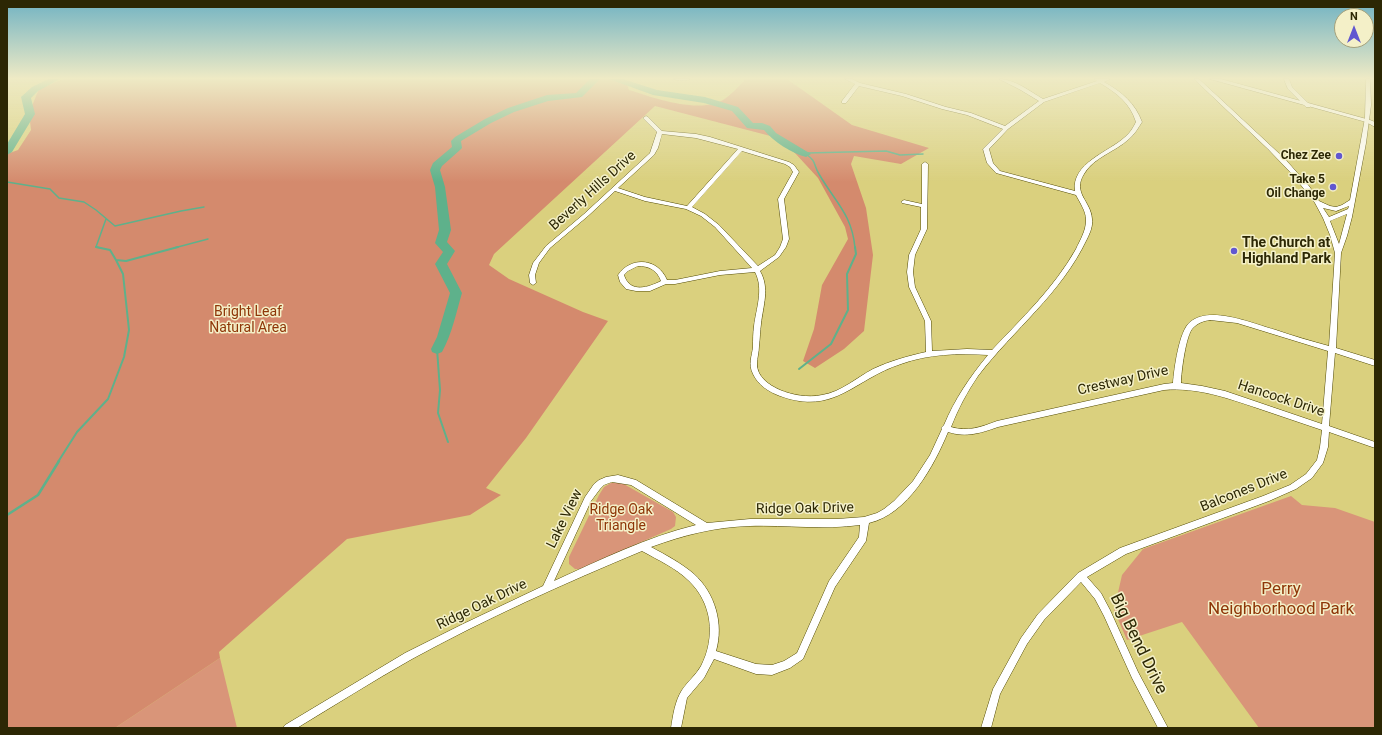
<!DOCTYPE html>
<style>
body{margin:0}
#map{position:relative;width:1382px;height:735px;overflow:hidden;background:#dad07e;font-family:Roboto,sans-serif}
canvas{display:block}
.frame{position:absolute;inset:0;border:8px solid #2c2704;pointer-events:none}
.north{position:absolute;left:1334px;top:8px;width:40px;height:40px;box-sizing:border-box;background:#f4f0c8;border:1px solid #a4a07a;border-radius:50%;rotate:0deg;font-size:11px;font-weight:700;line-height:16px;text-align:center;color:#2c2704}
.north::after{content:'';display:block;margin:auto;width:14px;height:18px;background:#6157d0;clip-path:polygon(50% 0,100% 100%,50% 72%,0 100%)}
</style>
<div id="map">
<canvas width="1382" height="735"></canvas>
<div class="frame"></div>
<div class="north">N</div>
</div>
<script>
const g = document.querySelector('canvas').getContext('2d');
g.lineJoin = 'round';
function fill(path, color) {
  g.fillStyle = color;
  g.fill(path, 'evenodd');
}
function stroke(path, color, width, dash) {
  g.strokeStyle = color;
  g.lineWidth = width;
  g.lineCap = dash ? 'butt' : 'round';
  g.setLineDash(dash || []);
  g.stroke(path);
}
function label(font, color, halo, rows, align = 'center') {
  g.font = font + ' Roboto,sans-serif';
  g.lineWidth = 3;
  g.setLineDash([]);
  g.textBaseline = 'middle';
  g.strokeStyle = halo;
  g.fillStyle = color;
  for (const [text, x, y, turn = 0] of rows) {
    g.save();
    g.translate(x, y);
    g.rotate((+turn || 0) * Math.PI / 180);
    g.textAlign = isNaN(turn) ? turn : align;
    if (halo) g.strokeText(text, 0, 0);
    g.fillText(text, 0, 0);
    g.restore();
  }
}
fill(new Path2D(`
 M611,483h11l51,29 3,5 -1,9 -4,3 -91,40h-5l-6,-5v-7l30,-62 5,-8z
 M1291,496l11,9 33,3 40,14v206h-116l-77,-106 -55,18 -13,-30 8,-35 21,-26z
 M220,658l17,70h-122z`), '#d99579');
fill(new Path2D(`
 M63,79h562l4,11c26,8 69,24 94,10 8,-5 15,-13 21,-19v-2h43l65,46 77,23 -28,16 -47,-8 -3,8 15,44 7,47 -9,76 -20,18 -29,19 -12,-7 11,-32 8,-44 26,-46 -3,-12 -27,-49 -36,-39 -127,-33 -161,148 -5,11 20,14 74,33 25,9 -82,117 -40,50 15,7 -31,20 -123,24 -128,113 1,6 -105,70h-108v-574l11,-4 13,-20 -2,-17 10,-24z`), '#d48a6d');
stroke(new Path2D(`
 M807,153l79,-2 14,4 23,-1
 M806,154c11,8 7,10 13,20 16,28 33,40 36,74
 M7,182l43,7 9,9 25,4 12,8 19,16 66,-15 23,-4
 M101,248l-5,-1 10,-28
 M174,248l34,-9`), '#5eb18b', 1.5);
stroke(new Path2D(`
 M96,247l14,3 6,10 10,1 52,-14
 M437,349l3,41 -2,23 10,29
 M799,369l32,-25 17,-34 -1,-36 9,-20 -1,-7
 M58,462l19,-30 31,-33 16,-42 5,-27 -6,-56 -7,-14`), '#5eb18b', 2);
stroke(new Path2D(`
 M7,515l31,-20 21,-34`), '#5eb18b', 2.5);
fill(new Path2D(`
 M48,79h12l-22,12 -7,7 4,16 -23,38 -5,3v-11l18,-30 -4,-17 11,-10z
 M590,79h10l-18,18 -34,4 -34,11 -23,11 -30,18 1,7 -2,2 -18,16 -2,4 5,17 6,43 -4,12 8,9 -8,13 15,29c-6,20 -10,41 -20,59l-5,2 -5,-2 -1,-3 6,-12 13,-44 -15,-29 8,-12 -8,-9 4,-13 -4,-43 -5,-17 3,-7 19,-16 -1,-6 4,-4 30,-18 23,-11 39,-13 29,-2z
 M609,79h14l34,11 48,7 33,10 15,16h9l8,3 6,7 35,21 -5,3c-15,-4 -32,-15 -42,-27l-17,-2 -15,-17 -28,-8 -51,-8z`), '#5eb18b');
const minor = new Path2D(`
 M674,79h16c-4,2 -12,2 -16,0z
 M845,79h7l8,4 46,11 40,13 25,6 34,13 34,-25 -20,-12 -20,-10c16,0 30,12 44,20l54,-18 -3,-2h16l-6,3c18,10 31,21 38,40 -4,6 -7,12 -13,17 -14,13 -35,18 -45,35 -12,19 7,27 8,45 1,7 -2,14 -5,20 -26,55 -73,90 -109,137 -11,16 -20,33 -27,51 17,5 30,0 46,-6l167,-37 9,-1c1,-14 6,-52 17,-61 21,-17 63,2 86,8 17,6 35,11 53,16l6,-93 -5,-18 -7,-17 -8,-15 -22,-28 -25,-26 -74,-70h5l86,80 24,27 10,15 11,5 6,1 6,-2 8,-5 15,-82 1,-39h4l1,26 -5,38 -14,74 -5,19 -6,17 -5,95 39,12v6l-40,-13 -6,73 46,16v6l-46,-16 -1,15 -5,16 -11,15 -16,11 -27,12 -143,53 -39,23 14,16 9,17 28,62 30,56h-10l-26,-50 -28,-62 -9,-17 -14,-17 -37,38 -17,24 -27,50 -9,34h-10l12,-39 28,-51 17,-24 40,-41 42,-25 143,-52 27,-11 16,-11 11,-14 3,-13 2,-17c-22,-7 -43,-15 -65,-22 -30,-10 -60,-21 -93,-18l-166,37c-17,6 -32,11 -50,5 -14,34 -40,82 -79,91l-3,18 -31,46 -32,72 -13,9 -18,7 -16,-1 -42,-15 -10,19 -17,20 -6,30h-10c2,-13 4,-27 11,-38 6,-9 14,-15 19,-24 15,-29 11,-63 -12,-85 -13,-13 -31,-21 -47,-30 -77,32 -157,68 -230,108 -39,22 -77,46 -115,69h-14l2,-3 120,-72 58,-29 80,-38 42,-89 9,-13 5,-4 7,-3 12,-2 18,5 71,43 43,-4h87l27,-2 13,-4 7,-4 10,-8 19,-20 17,-26 12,-26 -1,-1 3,-3c11,-26 25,-47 44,-70 -29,-2 -60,-1 -87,9 -47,15 -66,52 -121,32 -11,-4 -22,-11 -27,-22 -5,-10 -1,-18 0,-27 0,-7 0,-14 1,-21 2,-17 10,-37 1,-54l-35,3 -45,9h-9l-16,7h-14l-10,-2 -6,-7 -2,-7c13,-19 40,-17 49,5h8l45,-9 32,-3 -37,-41 -14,-11 -15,-7 -41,-8 -30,-10 -27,25 -38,32 -11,15 -4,12 1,8 -3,2 -3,-2 -1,-8 4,-12 13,-17 38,-32 66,-61 7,-21 -14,-14 3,-2 2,1 14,14 34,3 14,3 79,25 5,3 5,7 -15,27 5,40 -3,8 -7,10 -19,14c10,17 3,35 1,53 -1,7 -1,14 -2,22 0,6 -2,12 -2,18 0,13 12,21 23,26 12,5 28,8 42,5 19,-3 34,-17 51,-26 17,-8 35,-13 53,-17l-1,-31 -16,-34 -2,-15 2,-17 12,-26v-22l-19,-4 -1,-1 3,-2 18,4v-40l3,-2 3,2 -1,65 -12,26 -2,17 2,15 16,34 1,30 35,-2 25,1c30,-32 62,-62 84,-101 4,-9 10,-18 10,-29 0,-9 -6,-17 -10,-25l-80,-22 -9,-10 -4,-14 20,-20 -36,-14 -25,-6 -40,-13 -43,-10 -13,17h-4v-2l13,-17zM1100,83c17,10 30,20 36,39 -3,6 -6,11 -11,15 -16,15 -54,26 -50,54l-75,-20 -7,-8 -4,-14 19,-20 36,-27zM662,134l34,4 42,11 -51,57 -42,-9 -27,-9 36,-33 4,-7zM742,151l43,13 5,3 3,5 -15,27 5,40 -3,8 -5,8 -17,11 -39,-41 -14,-11 -13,-7zM1349,206l-1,3 -19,8 -6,-9 13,3zM1347,214l-8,30 -9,-23zM638,266c11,0 19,4 23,15 -12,6 -31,13 -37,-6l4,-4zM1210,320l27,3 91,28 -6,73 -97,-33 -23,-5 -21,-3c0,-10 5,-49 12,-55 5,-5 10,-7 17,-8zM612,482l19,3 65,40c-49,12 -96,35 -142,56l37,-80 9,-12 4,-4zM860,525l-1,12 -30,44 -32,72 -13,8 -12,4 -16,-1 -40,-13c8,-27 -1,-58 -22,-77 -13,-11 -28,-19 -43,-27 33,-12 64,-20 99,-21 36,-1 74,4 110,-1z
 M1284,79h5l3,8 18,18v2h-4l-18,-18z`);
const major = new Path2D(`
 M1210,79h11l149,41 5,2v5l-9,-5z`);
stroke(minor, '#524a04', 1);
stroke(major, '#524a04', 1);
fill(minor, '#fff');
fill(major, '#fff');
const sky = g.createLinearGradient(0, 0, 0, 182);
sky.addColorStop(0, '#71b3c3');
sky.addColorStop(0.43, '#eeeac5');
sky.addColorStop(1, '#eeeac500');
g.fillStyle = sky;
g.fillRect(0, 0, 1382, 182);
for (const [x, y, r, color] of [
 [1339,156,4,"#6157d0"],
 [1333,187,4,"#6157d0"],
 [1234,251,4,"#6157d0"]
]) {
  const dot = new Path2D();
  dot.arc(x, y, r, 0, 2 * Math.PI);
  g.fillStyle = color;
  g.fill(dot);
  stroke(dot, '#f4f0c8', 1.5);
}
label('bold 12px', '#2c2704', '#f4f0c8', [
 ["Chez Zee",1331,156],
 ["Take 5",1325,180],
 ["Oil Change",1325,194]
], 'right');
label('14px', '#2c2704', '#f4f0c8', [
 ["Beverly Hills Drive",593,191,-42],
 ["Crestway Drive",1123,381,-13],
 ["Hancock Drive",1281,399,18],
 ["Balcones Drive",1244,491,-22],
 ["Ridge Oak Drive",805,509,-1],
 ["Lake View",565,519,-64],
 ["Ridge Oak Drive",482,605,-26]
]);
label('bold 14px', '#2c2704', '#f4f0c8', [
 ["The Church at",1242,243],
 ["Highland Park",1242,259]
], 'left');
label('14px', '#8e3608', '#f4f0c8', [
 ["Bright Leaf",248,312],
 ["Natural Area",248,328],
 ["Ridge Oak",621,510],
 ["Triangle",621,526]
]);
label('17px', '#8e3608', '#f4f0c8', [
 ["Perry",1281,590],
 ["Neighborhood Park",1281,610]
]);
label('17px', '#2c2704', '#f4f0c8', [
 ["Big Bend Drive",1138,644,64]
]);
</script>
